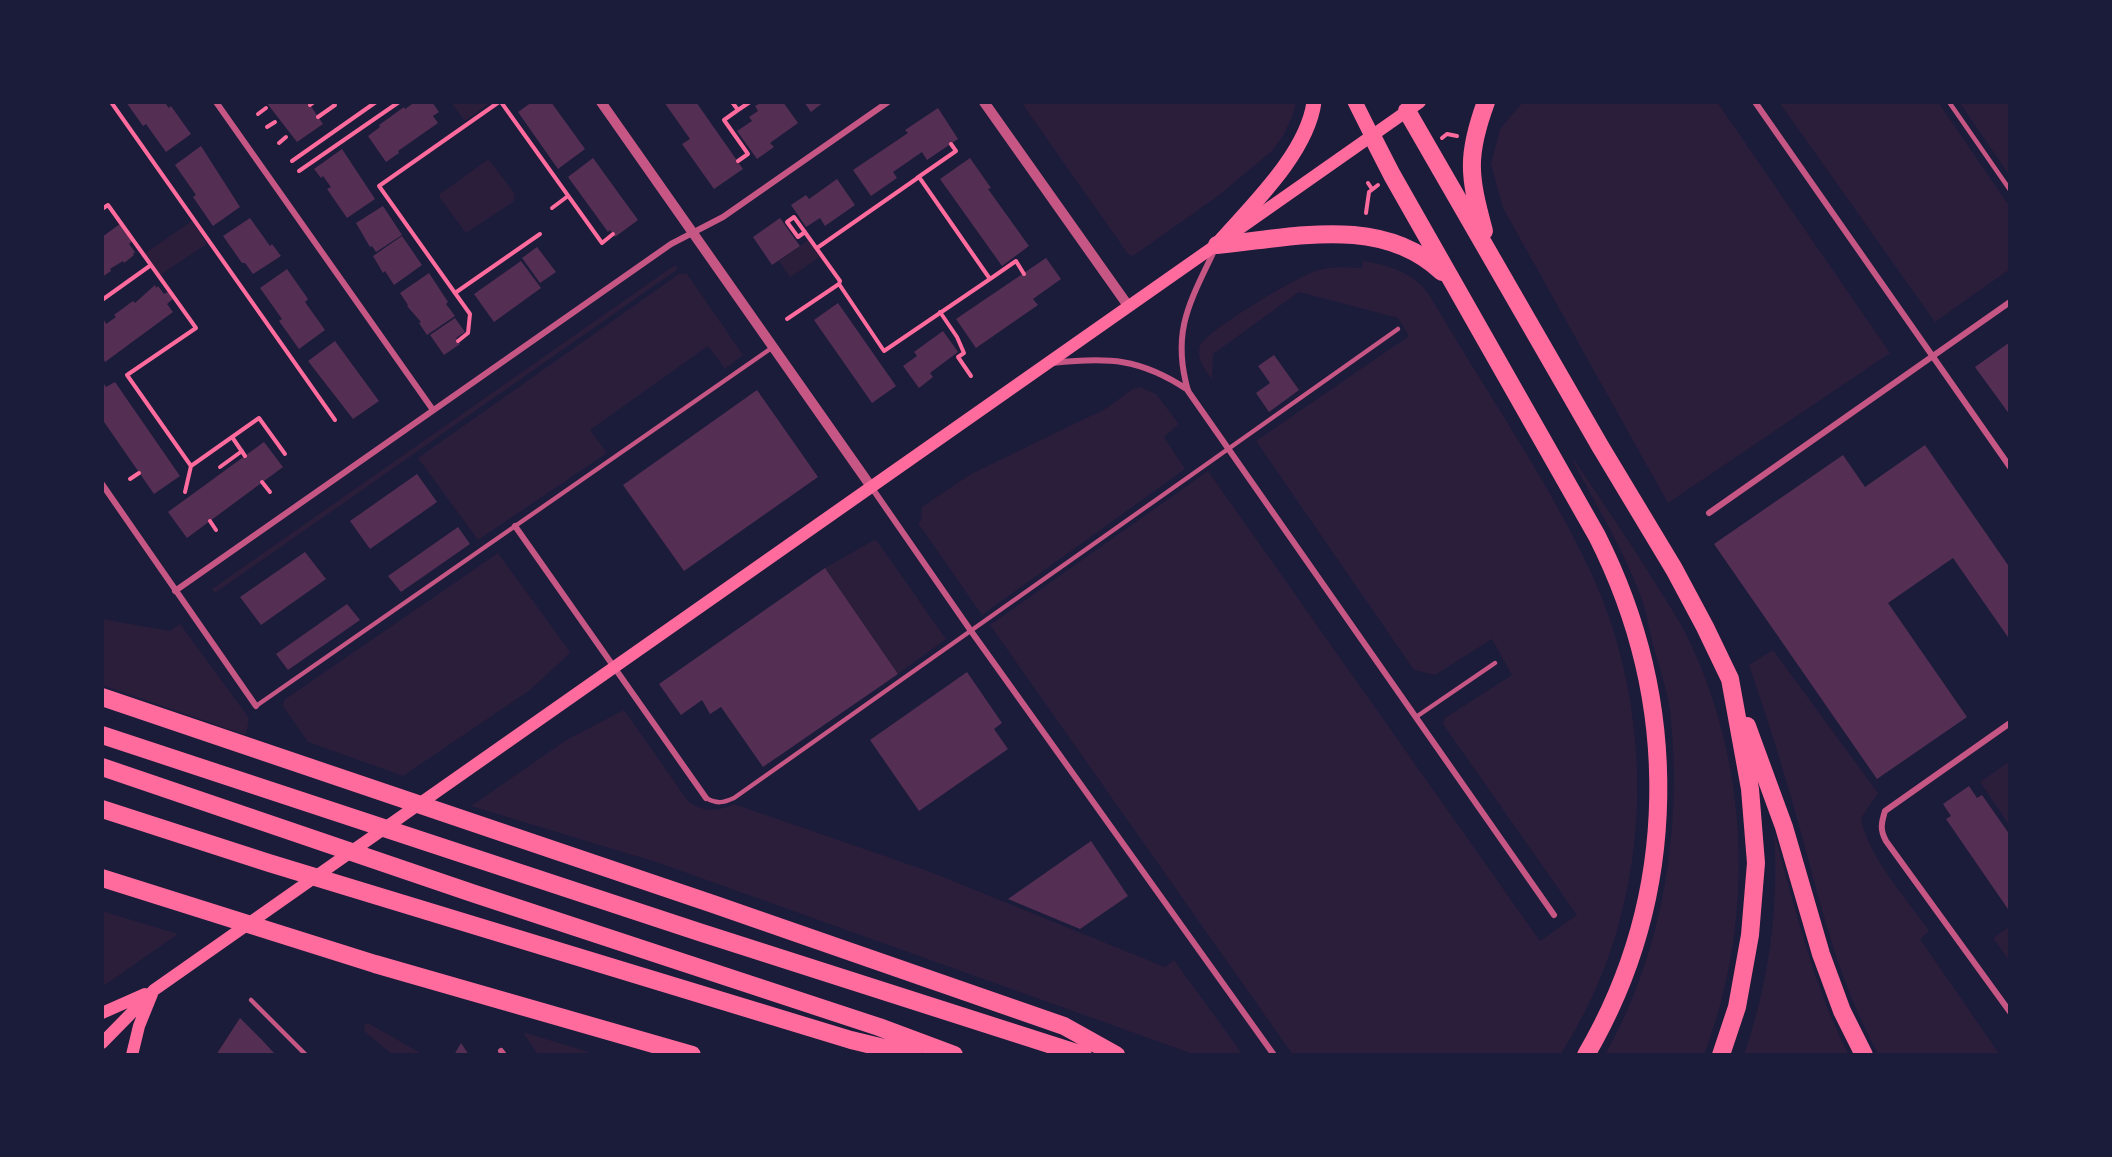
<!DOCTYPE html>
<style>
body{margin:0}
#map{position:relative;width:2112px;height:1157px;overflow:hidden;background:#1b1b3a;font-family:"Archivo Narrow",sans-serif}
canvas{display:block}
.frame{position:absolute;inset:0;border:104px solid #1b1b3a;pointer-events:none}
</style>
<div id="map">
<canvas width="2112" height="1157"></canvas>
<div class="frame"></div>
</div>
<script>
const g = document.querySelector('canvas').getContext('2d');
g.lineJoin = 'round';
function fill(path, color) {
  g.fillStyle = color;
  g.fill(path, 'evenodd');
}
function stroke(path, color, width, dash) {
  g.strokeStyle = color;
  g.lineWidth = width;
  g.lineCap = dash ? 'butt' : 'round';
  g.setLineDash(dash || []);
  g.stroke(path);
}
fill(new Path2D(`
 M451,102h38l1,1 -25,18z
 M1021,102h275l-3,13 -10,21 -11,15 -54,45 -85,60 -5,-2z
 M1523,102h194l173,251 -222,150 -165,-295 -12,-44 9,-35z
 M1779,102h159l72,105v62l-75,53z
 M1959,102h51v74z
 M487,160l3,1 25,33 -2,8 -47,31 -26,-35v-4z
 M192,221l15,23 -47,31 -15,-22z
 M808,240l12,17 -30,20 -11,-16z
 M1363,261c26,4 52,12 67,35 52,90 113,176 158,270 73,153 66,346 -28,489h-267l-303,-430 218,-154 332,470 37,-26 -134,-191 2,-6 67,-43 -20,-36 -57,36 -21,-5 -158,-229 153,-105 -11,-18 -99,-26 -86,62 -1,25c-7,-9 -16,-20 -12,-33 4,-14 98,-70 116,-75 14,-5 31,-4 46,-3z
 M675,265l3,4 -463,324 -3,-4z
 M679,274h8l56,81 -18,14 -17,-23 -118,84 17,23 -129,87 -60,-82z
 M1140,387l16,7 23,30 -15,13 21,32 -203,146 -64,-92 4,-4 -1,-4 1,-8 49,-33 136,-66 24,-18z
 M1574,460c29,43 58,85 85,129 9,14 18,28 26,43 65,130 71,287 19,423h-99c58,-103 78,-227 65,-344 -3,-22 -11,-45 -17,-66 -4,-15 -6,-30 -11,-45 -17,-48 -45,-93 -69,-139z
 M874,540l3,1 69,98 -48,35 -73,-106z
 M498,553l72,99 -1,2 -39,36 -127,86 -95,-34 -25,-36 1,-6z
 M102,619l68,12 10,-7 69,94 -3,17 -144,-50z
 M1773,650l105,143 -17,25c6,37 46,81 68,113l-9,8 80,116h-121c-38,-67 -56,-141 -76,-215 -16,-59 -34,-117 -54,-175z
 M624,710l64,91c13,11 30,11 46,3l194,67 237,96 9,-7 69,95h-47l-537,-192 -188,-57 97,-67z
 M2010,761v65l-30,-44z
 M1774,832c21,75 39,154 75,223h-105c25,-73 35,-147 30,-223z
 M102,911l76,23 -76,53z
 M2010,926v36l-17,-24z
 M368,1023l56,32h-31l-29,-24 1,-7z
 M523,1032l75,23h-60z`), '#2a1e3b');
fill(new Path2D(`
 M126,102h38l5,6 2,-2 20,28 -25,18 -20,-28 -3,2z
 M266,102h42l15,22 -26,18z
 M415,102h17l7,10 -6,4 5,7 -40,28 1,2 -13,9 -18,-26 12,-9 -1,-2 25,-18 1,2z
 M532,102h19l34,47 -27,20 -40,-57z
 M664,102h32l47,67 -29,20 -32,-45 8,-5z
 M762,102h21l15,21 -28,20 4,4 -17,12 -20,-28 15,-10 -3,-4 9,-6 -3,-5z
 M804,102h20l-13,10z
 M938,108l20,31 -31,21 -5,-8 -29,20 4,6 -26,18 -18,-26 55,-37 -3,-3z
 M201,146l39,61 -27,19 -20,-29 3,-2 -21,-30z
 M342,149l33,50 -28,19 -20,-29 4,-2 -8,-11 -2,2 -7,-9z
 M593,158l45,62 -23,17 -5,-7 -2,2 -40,-55z
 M970,158l21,30 -3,1 41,57 -27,20 -62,-87z
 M837,179l18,26 -30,21 -5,-8 -14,9 -15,-22 15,-10 3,4z
 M383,206l19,29 -26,17 -4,-6 -2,1 -14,-24z
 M250,218l20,28 2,-2 9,12 -28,18 -8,-11h-3l-19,-27z
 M780,218l20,28 -28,19 -19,-28z
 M120,224l13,17 -4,3 6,8 -2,2 1,1 -10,8 -1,-2 -13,8 1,2 -9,6v-40z
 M402,236l20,29 -28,20 -9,-14 -2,2 -10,-17z
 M537,247l19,25 -16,11 -18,-25z
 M1046,258l15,21 -28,20 5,6 -62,43 -20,-29z
 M521,261l20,27 -47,34 -20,-28z
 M287,269l21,30 -3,3 20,28 -26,19 -20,-28 3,-2 -22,-31z
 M429,273l19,29 -2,2 9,12 -28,19 -8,-12 2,-1 -14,-16 1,-1 -8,-12z
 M155,285l1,3 2,-2 6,8 4,-2 5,7 -6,5 6,8 -68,50 -1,-2 -2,1v-39l2,-2 2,4 10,-7 -2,-2 19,-14 2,2z
 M838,303l58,83 -24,17 -58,-83z
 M455,318l10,14 -9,6 4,6 -16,11 -14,-20z
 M943,331l15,21 -28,21 3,4 -14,11 -16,-22 14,-10 -3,-4z
 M335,341l44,60 -26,18 -45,-58z
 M2010,342v73l-35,-48z
 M1274,355l25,35 -30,22 -13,-19 14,-10 -12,-17z
 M102,381l4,6 9,-5 65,94 -26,18 -52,-75z
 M757,390l61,87 -134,94 -61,-86z
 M264,442l19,25 -96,71 -19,-26z
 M1925,445l85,123v72l-57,-82 -65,45 79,114 -90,62 -163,-235 129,-89 22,32z
 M417,474l20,28 -67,47 -20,-28z
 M458,527l12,17 -69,48 -13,-16z
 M305,552l21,27 -65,46 -21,-28z
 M825,568l73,106 -135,93 -42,-60 -11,7 -8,-14 -21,15 -22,-31z
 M347,604l13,16 -72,50 -12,-16z
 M967,672l35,51 -8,6 14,20 -89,62 -49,-71z
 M1969,786l8,12 5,-3 28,40v77l-64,-93 5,-3 -8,-12z
 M1091,841l37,55 -48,33 -72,-30z
 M240,1018l21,21 15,16h-60z
 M461,1043l8,12h-15z`), '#542f53');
stroke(new Path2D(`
 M111,102l224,318
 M499,102l-120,84 76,107 85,-59
 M501,102l101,141 11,-9
 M732,102l6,8 12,-8
 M310,105l4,-3
 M258,114l8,-6
 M318,117l17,-12 -2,-3
 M267,127l8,-5
 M1442,138l5,-4 10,2
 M279,143l7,-6
 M292,161l84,-59
 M738,161l10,-7 -24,-34 14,-10
 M299,171l100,-69
 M917,178l39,-27 -5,-7
 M1368,183l4,6
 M552,208l16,-12
 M102,209l6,-4 88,123 -69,47 64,91 68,-48 26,36
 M1366,213l3,-21 9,-7
 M805,232l-7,5 -11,-15 7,-5 46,64 -1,3
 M990,279l26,-18 8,13
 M455,293l15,21 -2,19 -10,8
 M102,300l49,-35
 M940,312l17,25 7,16 -6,4 13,19
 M787,319l52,-35 45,67 106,-72 -71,-102 -102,71
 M232,437l13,19
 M220,467l22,-16
 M130,479l9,-6
 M262,482l8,10
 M185,492l6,-26
 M210,521l6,9`), '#ff6b9d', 4);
stroke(new Path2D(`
 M1949,102l61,88
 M256,706l517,-359
 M1416,717l79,-54
 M706,798c11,6 17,5 28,0l664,-469
 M251,1000l55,55`), '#c65784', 4.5);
stroke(new Path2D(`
 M216,102l217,308
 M1755,102l255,365
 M1215,249c-25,53 -44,82 -27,142l366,524
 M1052,363c56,-6 88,-5 136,27
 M102,484l154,222
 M872,488l99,143 303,424
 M1709,513l301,-211
 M515,526l191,272
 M175,591l496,-347 52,-27 165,-115
 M2010,723l-125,88c-4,13 -5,19 1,30l124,171
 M501,1051l3,4`), '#c65784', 6);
stroke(new Path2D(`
 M601,102l271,386
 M984,102l145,205`), '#c65784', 10);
stroke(new Path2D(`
 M102,1013l43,-19
 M102,1043l52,-53 1266,-888
 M132,1055l7,-29 13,-32`), '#ff6b9d', 12);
stroke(new Path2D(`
 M1355,102l17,34
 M1217,245c33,-38 90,-91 97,-143`), '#ff6b9d', 15);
stroke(new Path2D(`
 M1407,111l193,335 74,123 31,58 25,52 20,110 6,74 -6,72 -13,72 -16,48
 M1372,136l20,39 205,361c84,166 83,358 -11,519
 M1484,231c-15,-55 -18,-75 2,-129
 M1217,245c75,-7 164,-31 225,27
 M102,697l611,207 351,122 52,29
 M1747,726l37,101 37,127 21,57 22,44
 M102,735l597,197 384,123
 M102,767l370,126 407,134 75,28
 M102,809l167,54 582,177 62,15
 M102,878l273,86 317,91`), '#ff6b9d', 18);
</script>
